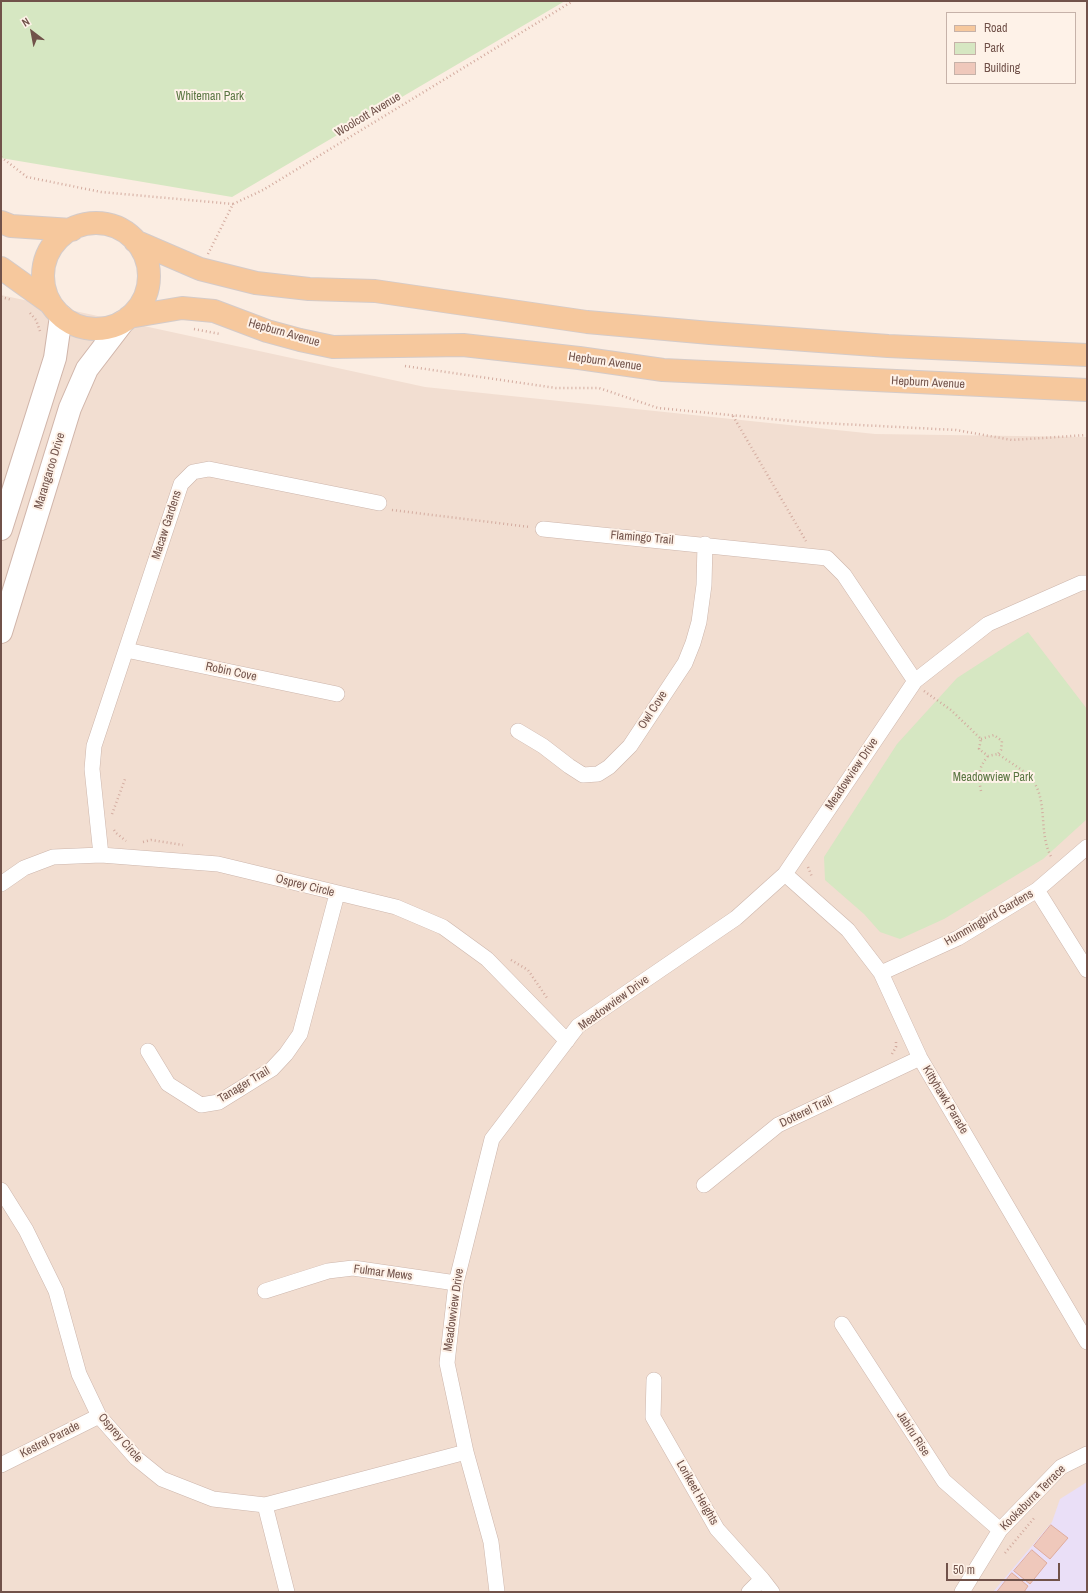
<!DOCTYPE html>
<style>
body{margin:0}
#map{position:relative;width:1088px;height:1593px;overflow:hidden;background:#fbede2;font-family:"Archivo Narrow",sans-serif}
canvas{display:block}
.frame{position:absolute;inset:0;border:2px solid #71524a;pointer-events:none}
.legend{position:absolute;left:946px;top:12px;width:130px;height:72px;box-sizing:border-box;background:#fef2e8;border:1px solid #c6b2a9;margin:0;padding:5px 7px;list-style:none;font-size:12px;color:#71524a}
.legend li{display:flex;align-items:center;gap:8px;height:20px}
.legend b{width:20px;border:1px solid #c6b2a9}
.north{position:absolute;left:12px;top:12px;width:40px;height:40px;-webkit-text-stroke:3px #fef2e8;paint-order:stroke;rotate:328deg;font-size:11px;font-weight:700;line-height:16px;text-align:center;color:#71524a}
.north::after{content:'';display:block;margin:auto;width:14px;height:18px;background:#71524a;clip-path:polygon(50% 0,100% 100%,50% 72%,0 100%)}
.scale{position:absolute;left:946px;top:1563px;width:114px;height:18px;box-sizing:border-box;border:2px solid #71524a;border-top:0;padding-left:5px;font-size:12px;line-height:14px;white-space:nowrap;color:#71524a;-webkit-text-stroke:3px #fef2e8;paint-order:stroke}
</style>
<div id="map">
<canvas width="1088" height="1593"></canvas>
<div class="frame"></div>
<ul class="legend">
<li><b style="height:5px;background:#f6c89d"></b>Road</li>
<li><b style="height:11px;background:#d6e7c2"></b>Park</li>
<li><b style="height:11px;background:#efc8bb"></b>Building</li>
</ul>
<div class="north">N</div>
<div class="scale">50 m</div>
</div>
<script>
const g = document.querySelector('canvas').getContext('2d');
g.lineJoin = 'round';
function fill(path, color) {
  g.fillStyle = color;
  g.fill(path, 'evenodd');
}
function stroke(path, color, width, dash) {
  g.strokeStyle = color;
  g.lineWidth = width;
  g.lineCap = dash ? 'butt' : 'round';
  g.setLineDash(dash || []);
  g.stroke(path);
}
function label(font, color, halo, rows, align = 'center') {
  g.font = font + ' "Archivo Narrow",sans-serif';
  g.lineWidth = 4;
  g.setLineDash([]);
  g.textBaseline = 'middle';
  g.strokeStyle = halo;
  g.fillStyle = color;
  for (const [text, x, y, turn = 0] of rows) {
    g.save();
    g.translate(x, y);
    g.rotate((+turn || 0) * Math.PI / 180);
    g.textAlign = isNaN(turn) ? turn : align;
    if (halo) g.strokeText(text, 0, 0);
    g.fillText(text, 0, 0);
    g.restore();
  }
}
fill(new Path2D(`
 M1,295l424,92 450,47 212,3v1155h-1086z`), '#f2ded1');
fill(new Path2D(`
 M1087,1482v110h-94l59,-70 8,-23z`), '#eadff7');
fill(new Path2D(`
 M1,1h564l-333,196 -231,-39z
 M1028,632l59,77v110l-44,40 -99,60 -44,20 -20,-7 -16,-18 -39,-34 -1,-23 73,-113 60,-66z`), '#d6e7c2');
const building = new Path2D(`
 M1051,1525l17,13 -18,21 -16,-13z
 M1032,1550l15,13 -17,21 -16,-13z
 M1012,1573l16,13 -4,6h-27z`);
fill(building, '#efc8bb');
stroke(building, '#e0ac9c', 1);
const minor = new Path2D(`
 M543,529l284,29 17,17 71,106
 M126,650l211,44
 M518,731l25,15 26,20 14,9 15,-1 11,-7 21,-21 55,-83 8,-20 6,-21 5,-37 1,-41
 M101,855l-9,-86 2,-23 87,-262 12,-12 16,-3 170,34
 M785,874l63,56 33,43 39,85 167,284
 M1,884l23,-16 29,-11 48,-2 117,9 178,43 47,20 44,32 80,82
 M1037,890l50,80
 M881,973l77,-35 79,-48 50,-43
 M148,1051l20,33 33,21 18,-3 53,-33 14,-15 14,-20 37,-140
 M704,1185l74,-60 142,-67
 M1,1190l25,40 30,61 23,83 20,42 37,42 26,21 51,20 52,6 201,-53
 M265,1291l63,-20 25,-3 103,15
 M842,1324l102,157 56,49
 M654,1380l-1,37 64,112 45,50 10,13
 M1,1465l98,-49
 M265,1505l22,87
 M497,1592l-6,-50 -25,-90 -19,-89 9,-80 36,-144 86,-113 158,-108 49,-44 130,-193 73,-57 93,-41h6
 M749,1592l13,-13
 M962,1592l38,-62 61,-63 26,-13`);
const secondary = new Path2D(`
 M1,529l54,-171 6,-42
 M1,632l69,-224 17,-39 36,-47`);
const primary = new Path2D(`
 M1,222l10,4 61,4
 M43 276a53 53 0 1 1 106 0a53 53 0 1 1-106 0Z
 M135,241l65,28 56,14 53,6 66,2 212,31 123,11 178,13 199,9
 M1,268l49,35
 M129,317l53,-9 32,3 53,20 33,9 33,7 130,-2 116,13 84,12 424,20`);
stroke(minor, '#cdb6ac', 16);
stroke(secondary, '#d0b5aa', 24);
stroke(primary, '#d4cbc9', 24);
stroke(new Path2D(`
 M1,157l26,20 74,15 132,12
 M208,254l25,-50 30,-14 310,-189
 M1,297l11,3
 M30,313l6,7 4,11
 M194,329l26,5
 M405,366l151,22h43l59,20 144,14 154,8 56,10 75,-5
 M733,416l73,125
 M392,510l138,17
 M924,691l27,19 30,29 -2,10 9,7 10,-2c10,7 22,14 31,22 21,21 8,58 23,82
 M981,739l13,-4 8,6 -1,9 -3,4
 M981,791c-3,-15 -3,-23 7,-35
 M112,814l13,-35
 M114,830l2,3 10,8
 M143,842l8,-2 32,5
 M808,867l4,10
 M511,960l17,10 19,28
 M892,1054l4,-7v-5
 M1005,1553l30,-36`), '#d3ab9f', 2.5, [1, 3]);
stroke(minor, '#fff', 15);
stroke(secondary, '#fff', 22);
stroke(primary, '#f6c89d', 22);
label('12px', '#5a7642', '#fef2e8', [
 ["Whiteman Park",210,97],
 ["Meadowview Park",993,778]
]);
label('12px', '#71524a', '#fef2e8', [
 ["Woolcott Avenue",368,115,-31],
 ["Hepburn Avenue",284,333,16],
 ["Hepburn Avenue",605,362,8],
 ["Hepburn Avenue",928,383,3],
 ["Marangaroo Drive",50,471,-73],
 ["Macaw Gardens",167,525,-72],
 ["Flamingo Trail",642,538,5],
 ["Robin Cove",231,672,12],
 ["Owl Cove",653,710,-57],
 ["Meadowview Drive",852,774,-56],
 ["Osprey Circle",305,886,14],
 ["Hummingbird Gardens",989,918,-30],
 ["Meadowview Drive",614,1003,-36],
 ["Tanager Trail",244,1085,-31],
 ["Kittyhawk Parade",945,1100,59],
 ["Dotterel Trail",806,1112,-26],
 ["Fulmar Mews",383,1273,7],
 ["Meadowview Drive",454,1310,-82],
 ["Jabiru Rise",913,1434,57],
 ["Osprey Circle",120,1438,49],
 ["Kestrel Parade",50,1440,-27],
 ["Lorikeet Heights",697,1493,60],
 ["Kookaburra Terrace",1033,1498,-45]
]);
</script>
